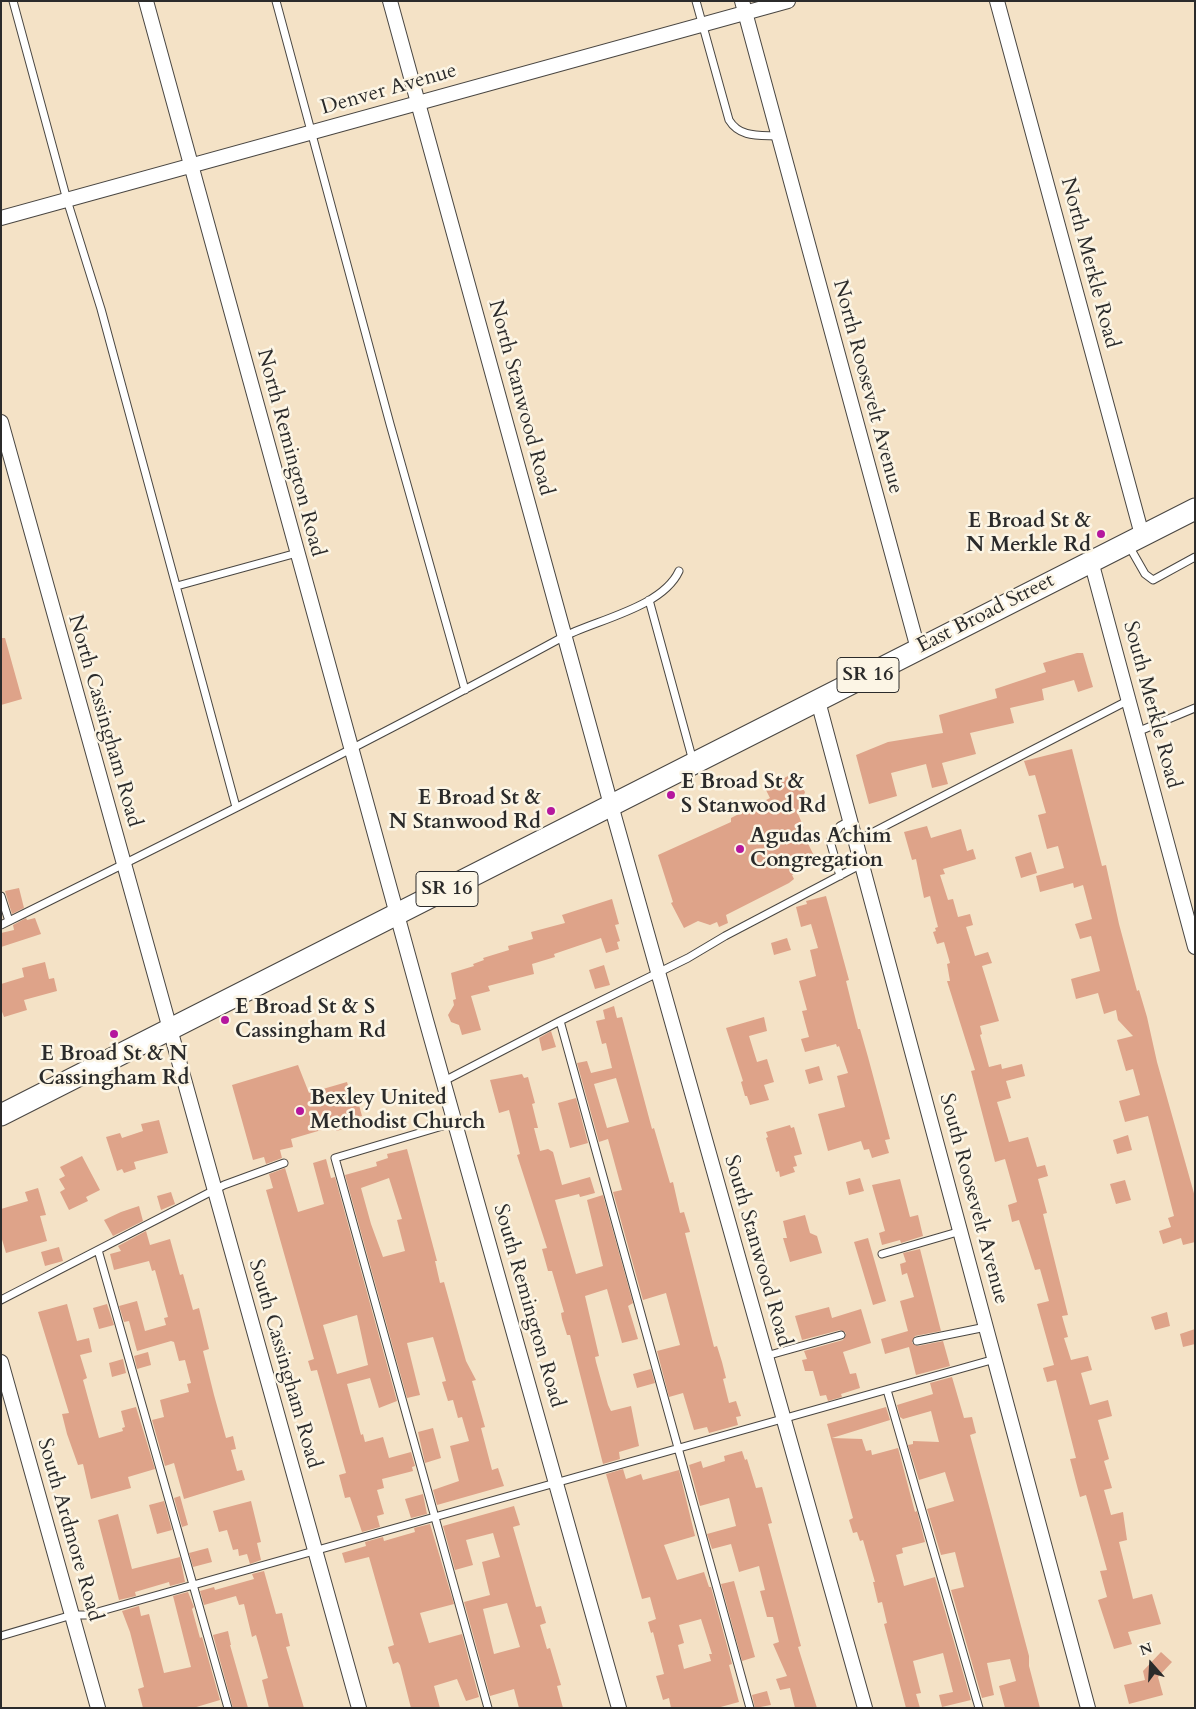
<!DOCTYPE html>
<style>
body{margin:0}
#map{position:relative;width:1196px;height:1709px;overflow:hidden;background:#f4e2c6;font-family:Cardo,serif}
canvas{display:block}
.frame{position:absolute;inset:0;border:2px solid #2b2b2b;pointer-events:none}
.north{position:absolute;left:1126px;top:1639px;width:50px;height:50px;-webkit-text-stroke:4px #fcf5e5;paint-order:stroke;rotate:341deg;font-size:14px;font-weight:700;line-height:20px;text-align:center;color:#2b2b2b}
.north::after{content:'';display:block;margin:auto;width:18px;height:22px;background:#2b2b2b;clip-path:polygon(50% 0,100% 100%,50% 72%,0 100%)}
</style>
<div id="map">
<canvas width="1196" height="1709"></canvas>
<div class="frame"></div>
<div class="north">N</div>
</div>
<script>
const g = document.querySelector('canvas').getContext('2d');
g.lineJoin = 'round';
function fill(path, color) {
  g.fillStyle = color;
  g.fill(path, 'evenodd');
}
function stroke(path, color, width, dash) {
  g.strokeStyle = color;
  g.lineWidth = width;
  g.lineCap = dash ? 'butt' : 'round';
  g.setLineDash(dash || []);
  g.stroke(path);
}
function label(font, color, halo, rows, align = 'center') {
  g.font = font + ' Cardo,serif';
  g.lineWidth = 5;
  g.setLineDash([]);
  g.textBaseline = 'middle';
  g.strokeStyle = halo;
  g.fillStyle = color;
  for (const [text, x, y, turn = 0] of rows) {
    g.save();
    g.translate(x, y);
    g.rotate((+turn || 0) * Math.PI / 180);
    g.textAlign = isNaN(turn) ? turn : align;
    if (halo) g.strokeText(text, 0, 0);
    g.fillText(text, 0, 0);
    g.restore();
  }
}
fill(new Path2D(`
 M1,638h4l17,61 -21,6z
 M1077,653h6l10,34 -15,5 -4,-12 -32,9 2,11 -34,8 4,15 -44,10 6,21 -34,9 6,21 -16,4 -6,-24 -35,9 6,23 -28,8 -13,-49 32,-13 55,-9 -4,-18 58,-17 -2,-9 51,-17 -3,-9z
 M1072,749l30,117 4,-1 13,59 18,67 2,-1 8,27 10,45 38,135v45l-12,3 -2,-7 -18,6 -4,-13 12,-4 -3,-9 6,-2 -26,-100 -23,6 -6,-21 21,-6 -7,-26 -7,2 -9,-31 16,-4 -15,-16 -2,-10 -12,4 -6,-21 -22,6 -5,-20 29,-8 -9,-35 -11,3 -5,-15 17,-5 -9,-34 -9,3 -1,-5 -33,9 -4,-16 28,-8 -6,-22 -11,3 -9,-34 8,-2 -11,-38 -6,1 -5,-15z
 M788,776l4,9 9,1 4,6 -4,12 4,7 -7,3 6,14 -3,1 15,31 -24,15 2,4 -5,4 -63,32 2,8 -9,4 -2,-5 -7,3 -12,-4 -14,7 -13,-25 2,-1 -15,-47 73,-33v-4l39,-20 -5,-10z
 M927,826l4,12 30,-9 6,22 6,-2 3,10 -33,10 2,5 -5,1 8,25 5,-1 5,18 12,-3 3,11 -7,2 9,29 13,-4 4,11 -10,3 17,55 -19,5 2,8 -2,1 9,32 12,-3 1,5 20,-5 3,12 -19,5 5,17 -14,4 12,40 19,-5 9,30 8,-2 3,11 -10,3 9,34 -4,1 25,101 -6,1 6,21 -4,1 7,22 17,-4 4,14 -11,3 9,32 18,-5 4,16 -14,4 11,39 -5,2 8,27 -8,2 7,25 12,-3 4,28 -8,2 14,57 19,-5 9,30 -33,8 4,12 -18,5 -16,-49 9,-3 -7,-26 7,-1 -21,-75 -6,2 -4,-15 -6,-23 6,-1 -20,-78 -9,2 -4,-14 11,-3 -17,-61 12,-3 -9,-32 -5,1 -16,-50 -7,2 -4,-17 9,-3 -12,-43 -10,3 -24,-91 4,-1 -28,-89h3l-3,-17 3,-1 -6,-21 -7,2 -4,-12 3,-1 -1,-3 3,-1 -8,-31 -6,2 -8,-39 -4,1 -8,-28z
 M1031,852l6,21 -16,5 -6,-21z
 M19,888l5,20 -12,6 -7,-23z
 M826,896l23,84 -3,1 12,48h2l8,28 22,82 -5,1 4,13 -17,5 -3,-9 -5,1 -3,-9 -33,10 -10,-37 27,-7 -8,-31 11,-3 -9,-27 -2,1 -1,-3 -31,8 -4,-13 8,-2 -7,-26 5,-1 -8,-29 17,-5 -6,-26 8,-2 -7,-24 -10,3 -5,-20 11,-3 -1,-3z
 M612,899l7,25 -4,1 5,16 -3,1 2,7 -13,4 -5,-15 -47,16 1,3 -23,7 2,10 -46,12 2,5 -19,5 10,34 -19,5 -3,-10 -8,-3 -3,-7 6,-10 -1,-5 3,-1 -5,-26 23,-7 -1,-2 11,-4 -1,-2 26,-8 -1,-4 25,-7 -2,-7 34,-9 -3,-8z
 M26,918l1,2 8,-2 6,16 -40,13v-14l13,-3 -1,-5z
 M787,938l4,12 -17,5 -3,-12z
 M45,962l4,17 5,-1 3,13 -33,9 3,10 -23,7 -3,-8v-25l23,-7 -2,-9z
 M604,965l6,20 -15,4 -6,-19z
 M614,1006l3,12 5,-1 30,112 2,-1 16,55 3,-1 7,31 4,-1 6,20 -5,1 29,114 3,-1 5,16 4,16 -3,1 6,24 7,-2 5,15 -5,1 2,8 -29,8 -2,-6 -13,3 -11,-37 -14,4 -12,-46 23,-6 -14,-52 -23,7 -30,-108 9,-2 -14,-51 -9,3 -22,-79 10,-2 4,12 21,-5 -6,-25 -4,1 -6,-23 9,-2 -2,-9zM616,1078l13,44 -22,6 -13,-44z
 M764,1017l3,14 -18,5 8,26 10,-3 7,23 -10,3 5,15 -19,5 -3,-9h-2l-4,-14 2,-1 -17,-53z
 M551,1031l5,16 -14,4 -3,-13z
 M298,1065l11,28 38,-11 7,24 5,-1 3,11 -5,1 2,8 -23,6 -1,-5 -44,13 2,8 -13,3 2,8 -16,6 -2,-7 -11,3 -21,-75z
 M819,1066l4,14 -14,4 -4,-14z
 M522,1074l2,4 4,-1 7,26 -3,1 6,24h-4l6,23 8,-2 5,3 9,33 28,-8 5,16 -15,4 -1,-3 -24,6 21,74 27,-8 -16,-66 16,-5 30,108 -5,3 10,33 -16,4 -15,-54 -22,7 14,60 -4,1 1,5 12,43 3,6 20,-5 8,40 -20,6 1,7 -17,5 -33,-129h-3l-5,-16 -1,-6 3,-1 -12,-41h-4l-6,-22 5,-1 -30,-93 3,-1 -11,-44 -10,3 -9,-33z
 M576,1098l12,45 -18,5 -12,-45z
 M159,1120l9,33 -34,9 2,7 -12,4 -2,-4 -5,2 -11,-34 14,-4 2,5 21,-7 -2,-7z
 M790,1125l1,3 3,-1 8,27 -8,2 3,10 -4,1 2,5 -15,5 -1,-6 -3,1 -10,-34 2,-1 -2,-5z
 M1128,1135l4,15 -15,4 -4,-14z
 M407,1149l30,112h-2l5,22 4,-1 22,79 10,19 -4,1 13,46 -4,1 11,42 6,-2 6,18 -67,19 -4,-15 26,-9 -9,-35 19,-5 -7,-24 -4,1 -5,-18 -5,1 -6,-19 4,-1 -13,-44 -26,6 13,52 -13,3 -62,-223 32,-9 -1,-4 12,-4 -1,-4zM389,1178l13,41 -5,1 8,31 -22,6 -12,-33 -10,-36z
 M82,1156l18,34 -14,7 2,4 -19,9 -9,-18 5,-3 -6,-10 6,-3 -5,-9z
 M326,1159l5,19 4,-1 62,224 -18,7 -9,-30 -23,6 14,51 2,-1 2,8 18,-5 6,21 22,-6 4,14 -3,1 1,4 -31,8 2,9 -7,2 7,24 -7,2 3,11 -18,5 -12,-35 -5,1 -6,-23 7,-2 -29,-103 -6,1 -3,-10 6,-2 -48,-169 7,-2 -4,-14 16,-6 13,44 26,-8 -11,-41zM357,1315l11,50 -31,9 -14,-49z
 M860,1178l4,13 -15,4 -3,-13z
 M900,1179l10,38 8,-2 5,21 -22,7 -1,-3 -18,5 -3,-12 6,-2 -13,-46z
 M1125,1180l6,20 -15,4 -6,-20z
 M38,1188l8,27 -6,1 7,25 -41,12 -5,-17v-27l27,-8 -3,-9z
 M171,1192l4,12 -14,6 -4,-14z
 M139,1206l4,15 -30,15 -9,-16 17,-8z
 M805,1215l5,18 7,3 5,17 -32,9 -7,-24h4l-4,-17z
 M146,1231l4,14 20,-6 10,36 3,-1 10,36 6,-2 10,41 -6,2 11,44 12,43 7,-2 3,13 -5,1 6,21 5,-1 3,10 -61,19 -10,-36 -9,3 -13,-46 12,-3 -4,-17 29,-8 -2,-8 4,-1 -6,-23 -6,1 -5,-19 -3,-1 -34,10 -8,-30 -5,1 -5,-16 18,-5 8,30 21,-6 -2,-7 4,-1 -13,-47 -3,1 -3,-10 -35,9 -4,-16 11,-3 -3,-5z
 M868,1238l18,63 -13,4 -19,-63z
 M59,1247l4,14 -18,5 -4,-14z
 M920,1249l21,82 -26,5 -3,7 6,3 25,-5 7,25 -34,9 -7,-28 -24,7 -4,-15 27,-8 -8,-30 14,-4 -7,-24 -5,2 -2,-11 6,-2 -3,-9z
 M67,1304l10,37 12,-3 3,14 -12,3 7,23 -4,2 16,58 24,-7 -1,-3 3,-1 -4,-16 15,-4 19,62 -27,8 3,11 -40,11 -8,-35 -5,1 -11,-31 -5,-20 7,-1 -31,-101z
 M107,1304l7,21 -15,4 -6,-21z
 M829,1307l3,11 29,-9 10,34 -28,9 7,22 6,-1 4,15 -19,6 1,3 -14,4 -2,-6 -6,1 -7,-25h-8l-3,-11 5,-1 -3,-8 39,-11 3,-7 -6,-3 -38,10 -7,-24z
 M1167,1312l3,14 -15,4 -4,-13z
 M1195,1329v15l-12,3 -3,-13z
 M148,1352l3,13 -14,4 -3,-13z
 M123,1359l3,14 -14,4 -3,-14z
 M651,1369l4,14 -18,5 -4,-14z
 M952,1377l12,41 8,-1 4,16 -6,2 59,221v10l11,42h-35l-6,-22 17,-5 -6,-22 -23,4 7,32 -12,3 -31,-108 13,-3 -9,-35 -14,3 -14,-46 27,-8 -9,-29 -26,8 -11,-35 5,-1v-3l26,1 -8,-31 -28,8 -3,-2 -3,-12 36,-11 -3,-11z
 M886,1407l4,13 -58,18 30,1 4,12 5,-1 1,5 26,-7 17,64 2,-1 8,31 -23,6 1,5 -7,2 8,31 31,-9 36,123 -29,7 -3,-12 14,-3 -10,-39 -30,8 8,32 -5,1 4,14h-14l-22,-84 3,-1 -5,-21 -4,1 -5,-21h2l-12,-42 -3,1 -3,-9 -4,1 -4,-13 4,-2 -26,-94z
 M433,1428l8,30 -16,5 -7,-31z
 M742,1451l3,9 2,-1 9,29 6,-1 10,36 -4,1 33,122 -3,1 19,61h-22l-5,-20 -10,2 -4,-11 11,-3 -14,-32 6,-2 -6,-25h-6l-7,-26 5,-1 -6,-24 -20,6 -8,-28 -19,5 -5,-15 29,-8 -7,-28 -29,8 -11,-41 12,-4 2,7 22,-7 -1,-5z
 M623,1469l3,10 15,-5 2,6 36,-10 16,66 -31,9 13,35 27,-8 5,15h2l21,77 -3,1 10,37 -22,6h-46l-2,-10 -6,2 -7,-24 8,-2 -11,-42 -2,1 -3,-11 8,-3 -6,-22 -8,2 -36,-125zM701,1619l11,35h-3l2,7 -27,8 -6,-24 6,-2 -5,-18z
 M423,1494l4,20 -16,4 -6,-19z
 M180,1496l8,29 -6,2 -8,-29z
 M164,1501l8,29 -15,4 -8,-29z
 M251,1501l10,41 -4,1 4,17 -11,4 -3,-10 -8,2 -1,-7 -5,1 -6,-20 -8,2 -6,-21z
 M514,1506l6,19 -7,2 23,80 5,-1 5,17 -6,2 7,24 3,-1 11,37 -4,1 6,22h-44l-5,-19 -24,7 -26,-94 26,-7 -8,-33 18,-5 -7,-24 -27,7 7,25 -18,5 -12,-44zM507,1603l13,44 -26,7 -11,-45z
 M118,1514l14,55 48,-12 5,25 -15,4 -1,-4 -34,10 1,4 -17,4 -21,-80z
 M430,1524l24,80 -34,9 9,30 33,-9 17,63 -13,4 -9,-22 -23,7 6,22h-29l-11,-43 -2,-3 -5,2 -5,-17 6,-2 -25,-88 -24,6 -3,-10 24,-7 -1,-4 18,-5 1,4 31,-9 -1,-4z
 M208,1548l4,14 -19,5 -4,-14z
 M264,1571l12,43 6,-1 8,33 -4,1 18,61h-35l-7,-28 6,-2 -12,-43 -4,2 -8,-33 -5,1 -3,-9 -32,9 -4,-14 14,-4 1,3 39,-11 -2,-5z
 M734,1581l21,76 -13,4 -21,-77z
 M188,1592l6,15 -2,2 8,29 2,-1 18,63 -27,8h-50l-5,-19 6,-2 -14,-55 -8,-21 17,-5 2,10 8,-2 15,59 27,-6 -18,-71z
 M228,1631l3,14h-1l18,63h-15l-20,-73z
 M1161,1652l11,10 -14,15 5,18 -34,9 -5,-19 21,-5 -2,-9z
 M767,1691l4,14 -16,3 -3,-13z`), '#dea389');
const service = new Path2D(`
 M13,1l54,199 34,109 135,498
 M276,1l114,423 75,266
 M696,1l33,119c11,18 30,15 49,16
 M1129,546l16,28 8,6 42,-23
 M177,586l120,-33
 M649,600l44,161
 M1137,732l58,-24
 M856,841l273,-141
 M840,876l-10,-35 10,-15 11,-6
 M1,896l8,25
 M1,925c188,-93 376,-187 560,-287 34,-18 101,-30 118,-67
 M560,1021l190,687
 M444,1081l116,-60 128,-63 37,-22 137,-72
 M456,1122l-121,36 153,550
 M98,1250l130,458
 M882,1254l79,-23
 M1,1300l223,-115 60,-22
 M917,1341l69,-14
 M766,1356l75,-21
 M887,1390l92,318
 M1,1636l71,-21h15l908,-256`);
const minor = new Path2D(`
 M146,1l280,1019 193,688
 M390,1l221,804 254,903
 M742,1l176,648
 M997,1l145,534
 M1,218l787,-217
 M1,422l358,1286
 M1091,561l104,386
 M818,701l270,1007
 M1,1362l97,346`);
const primary = new Path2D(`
 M1,1115l1194,-606`);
stroke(service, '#494642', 9);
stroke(minor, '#494642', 16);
stroke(primary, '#494642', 23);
stroke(service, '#fff', 7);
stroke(minor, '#fff', 14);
stroke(primary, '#fff', 21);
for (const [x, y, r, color] of [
 [1101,534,5,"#b5179e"],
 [671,795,5,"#b5179e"],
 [551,811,5,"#b5179e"],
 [740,849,5,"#b5179e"],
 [225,1020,5,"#b5179e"],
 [114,1034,5,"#b5179e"],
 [300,1111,5,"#b5179e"]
]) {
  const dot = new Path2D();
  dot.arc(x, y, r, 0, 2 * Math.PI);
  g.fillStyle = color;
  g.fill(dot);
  stroke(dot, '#fcf5e5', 2);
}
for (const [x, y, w] of [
 [868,675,62],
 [447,889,62]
]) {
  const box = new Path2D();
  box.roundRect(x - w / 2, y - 17.5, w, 35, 4);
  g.fillStyle = '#fcf5e5';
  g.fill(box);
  stroke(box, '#2b2b2b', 1);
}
label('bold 20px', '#2b2b2b', null, [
 ["SR 16",868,675],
 ["SR 16",447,889]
]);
label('21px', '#2b2b2b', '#fcf5e5', [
 ["Denver Avenue",389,90,-16],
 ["North Merkle Road",1089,263,75],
 ["North Roosevelt Avenue",867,387,75],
 ["North Stanwood Road",520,398,75],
 ["North Remington Road",290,453,75],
 ["East Broad Street",986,614,-27],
 ["South Merkle Road",1151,705,75],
 ["North Cassingham Road",104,721,74],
 ["South Roosevelt Avenue",973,1199,75],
 ["South Stanwood Road",757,1251,74],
 ["South Remington Road",528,1306,74],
 ["South Cassingham Road",284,1364,74],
 ["South Ardmore Road",69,1530,74]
]);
label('bold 21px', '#2b2b2b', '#fcf5e5', [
 ["E Broad St &",1091,522,"right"],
 ["N Merkle Rd",1091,546,"right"],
 ["E Broad St &",681,783],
 ["S Stanwood Rd",681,807],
 ["E Broad St &",541,799,"right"],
 ["N Stanwood Rd",541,823,"right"],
 ["Agudas Achim",750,837],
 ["Congregation",750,861],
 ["E Broad St & S",235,1008],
 ["Cassingham Rd",235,1032],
 ["E Broad St & N",114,1055,"center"],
 ["Cassingham Rd",114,1079,"center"],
 ["Bexley United",310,1099],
 ["Methodist Church",310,1123]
], 'left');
</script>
